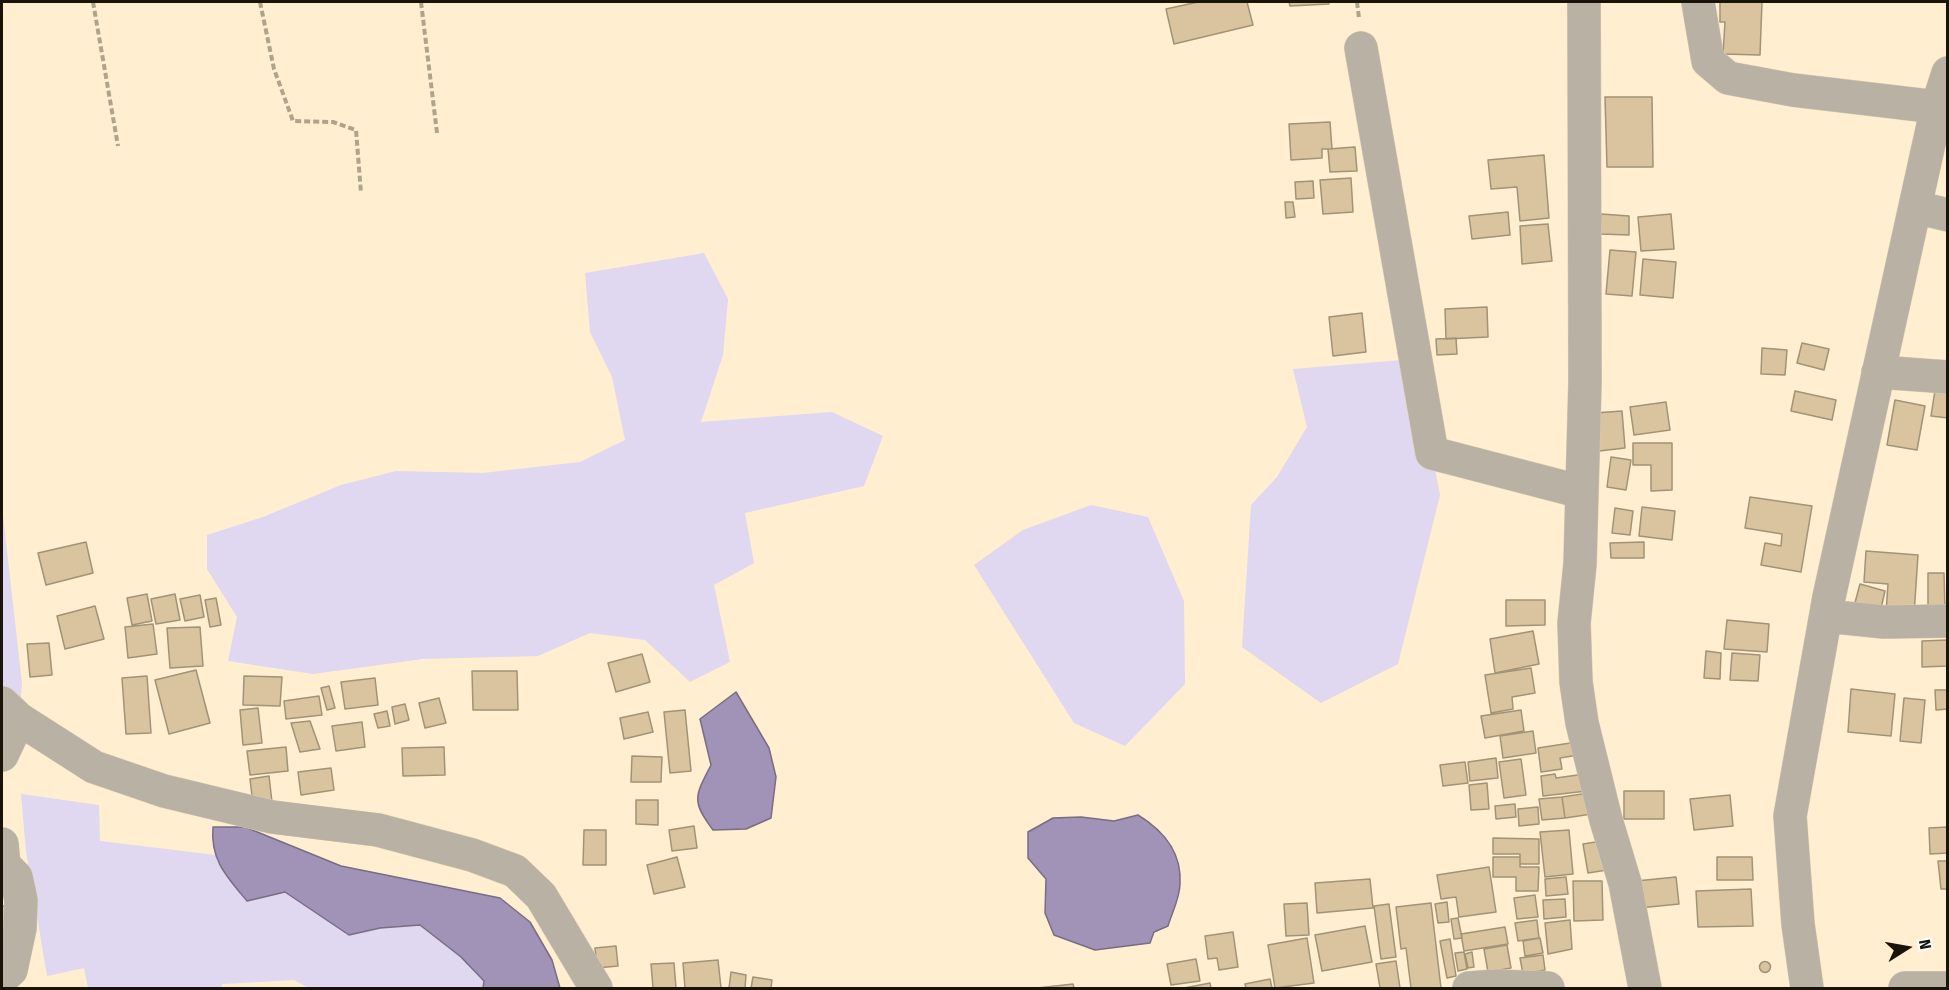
<!DOCTYPE html>
<style>
body{margin:0}
#map{position:relative;width:1949px;height:990px;overflow:hidden;background:#ffeed0;font-family:"Fira Sans Condensed",sans-serif}
canvas{display:block}
.frame{position:absolute;inset:0;border:3px solid #191309;pointer-events:none}
.north{position:absolute;left:1877px;top:918px;width:60px;height:60px;-webkit-text-stroke:4px #fefefe;paint-order:stroke;rotate:79deg;font-size:16px;font-weight:700;line-height:24px;text-align:center;color:#191309}
.north::after{content:'';display:block;margin:auto;width:21px;height:27px;background:#191309;clip-path:polygon(50% 0,100% 100%,50% 72%,0 100%)}
</style>
<div id="map">
<canvas width="1949" height="990"></canvas>
<div class="frame"></div>
<div class="north">N</div>
</div>
<script>
const g = document.querySelector('canvas').getContext('2d');
g.lineJoin = 'round';
function fill(path, color) {
  g.fillStyle = color;
  g.fill(path, 'evenodd');
}
function stroke(path, color, width, dash) {
  g.strokeStyle = color;
  g.lineWidth = width;
  g.lineCap = dash ? 'butt' : 'round';
  g.setLineDash(dash || []);
  g.stroke(path);
}
fill(new Path2D(`
 M704,253l24,46 -5,56 -22,67 131,-10 51,24 -19,50 -119,27 9,50 -40,22 16,77 -40,20 -45,-42 -55,-7 -52,23 -115,3 -110,15 -85,-13 9,-44 -30,-48v-34l56,-18 78,-32 55,-14 87,2 97,-11 45,-22 -13,-63 -22,-45 -5,-59z
 M1402,360l33,109 5,26 -42,169 -77,39 -79,-56 9,-142 26,-28 30,-50 -14,-58z
 M1091,505l57,12 36,84 1,83 -60,62 -51,-23 -100,-158 49,-35z
 M2,507l20,176 -3,36 -17,36z
 M21,794l78,11 1,36 116,14 10,21 59,16 64,43 31,-7 40,-3 41,32 23,24 -1,7h-174l-15,-8 -72,4v4h-134l-4,-20 -37,8 -21,-125z`), '#e0d7f0');
const water = new Path2D(`
 M736,692l33,56 7,29 -5,41 -25,11 -33,1c-22,-29 -18,-34 -2,-65l-11,-46z
 M1138,815c26,16 44,37 42,69 0,13 -8,29 -12,42l-14,6 -4,11 -55,7 -41,-15 -9,-22 1,-34 -18,-21v-26l25,-14 28,-1 33,4z
 M213,827h32l96,39 159,32 30,24 22,38 8,28h-77l1,-7 -23,-24 -41,-32 -40,3 -31,7 -64,-43 -38,9c-20,-24 -37,-41 -34,-74z`);
fill(water, '#a193b7');
stroke(water, '#786d83', 1.5);
const building = new Path2D(`
 M1198,2h49l6,23 -79,19 -8,-35z
 M1289,2h39l1,2 -39,2z
 M1720,2h42l-2,53 -37,-1 2,-32h-5z
 M1605,97h47l1,70h-46z
 M1330,122l2,27h-10v9l-31,2 -2,-36z
 M1355,147l2,24 -27,1 -2,-23z
 M1544,155l5,63 -29,3 -3,-34 -26,2 -3,-29z
 M1351,178l2,34 -30,2 -3,-34z
 M1313,181l1,17 -18,1 -1,-17z
 M1285,202h8l2,15 -9,1z
 M1508,212l2,23 -38,4 -3,-23z
 M1601,214l28,2v19l-29,-1z
 M1671,214l3,35 -33,2 -3,-34z
 M1548,224l4,37 -30,3 -2,-38z
 M1610,250l26,2 -4,44 -26,-2z
 M1643,259l33,3 -3,36 -33,-3z
 M1487,307l1,30 -42,2 -1,-30z
 M1362,313l4,39 -33,4 -4,-39z
 M1456,338l1,16 -20,1 -1,-16z
 M1802,343l27,6 -5,21 -27,-7z
 M1762,348l25,2 -2,25 -24,-1z
 M1936,384l12,2v32l-17,-2z
 M1795,391l41,9 -4,20 -41,-9z
 M1895,400l30,6 -8,44 -30,-5z
 M1666,402l4,28 -36,5 -4,-28z
 M1622,411l3,37 -26,3 -4,-38z
 M1633,443h39v47l-21,1v-26h-18z
 M1611,457l20,3 -5,30 -19,-3z
 M1750,497l62,9 -11,66 -40,-7 4,-22 16,3 1,-12 -37,-6z
 M1642,507l33,4 -3,29 -33,-4z
 M1615,508l18,3 -3,24 -18,-2z
 M86,542l7,31 -47,12 -8,-32z
 M1644,542v16h-33l-1,-15z
 M1866,551l52,4 -4,60 -28,-2 2,-29 -24,-2z
 M1928,573h16l1,38h-17z
 M1860,584l25,7 -6,26 -26,-7z
 M147,594l5,27 -20,4 -5,-27z
 M175,594l5,26 -24,4 -5,-25z
 M200,595l4,22 -19,4 -5,-22z
 M216,598l5,27 -11,2 -5,-27z
 M1506,600h39v25l-39,1z
 M95,606l9,33 -39,10 -8,-33z
 M1727,620l42,4 -2,28 -43,-3z
 M153,624l4,30 -29,4 -3,-31z
 M200,627l3,39 -33,2 -3,-40z
 M1533,631l6,33 -44,9 -5,-34z
 M1948,640v26l-26,1v-26z
 M49,643l3,32 -22,2 -3,-33z
 M1706,651l15,2 -1,26 -16,-1z
 M1732,653l28,2 -2,26 -28,-1z
 M642,654l8,28 -34,10 -8,-29z
 M1531,668l4,25 -23,4 1,12 -22,4 -6,-38z
 M196,670l14,53 -41,11 -14,-54z
 M472,671h45l1,39h-45z
 M147,676l4,57 -25,1 -4,-56z
 M244,676l38,1 -2,29 -37,-1z
 M375,678l3,27 -33,4 -4,-27z
 M329,686l6,22 -8,2 -6,-22z
 M1851,689l44,5 -4,42 -43,-4z
 M1935,690h13v19l-12,1z
 M319,696l3,19 -36,4 -2,-18z
 M439,698l7,25 -21,5 -6,-25z
 M1904,698l21,2 -4,43 -21,-2z
 M405,704l4,16 -14,4 -3,-17z
 M258,708l4,35 -19,2 -3,-35z
 M685,710l6,61 -21,2 -6,-61z
 M1521,710l3,21 -39,7 -4,-22z
 M387,711l3,15 -12,2 -4,-14z
 M648,712l5,20 -29,7 -4,-21z
 M310,721l10,28 -20,3 -9,-29z
 M362,722l3,25 -29,4 -4,-25z
 M1533,731l3,22 -33,5 -3,-22z
 M1577,742l1,13 -18,3 2,11 -21,3 -3,-24z
 M286,747l2,24 -38,4 -3,-24z
 M444,747l1,28 -42,1 -1,-28z
 M632,756l30,1 -1,25h-30z
 M1496,758l2,20 -28,3 -2,-19z
 M1521,759l5,36 -22,3 -5,-36z
 M1465,762l3,21 -25,3 -3,-21z
 M331,768l3,22 -33,5 -3,-23z
 M1555,774l1,4 29,-4 2,17 -44,5 -2,-20z
 M269,776l3,26 -19,2 -3,-25z
 M1487,783l2,26 -18,1 -2,-25z
 M1624,791h40v28h-40z
 M1589,793l3,21 -27,4 -3,-21z
 M1730,795l3,31 -39,4 -4,-31z
 M1562,797l3,21 -23,2 -3,-21z
 M636,800h22v25l-22,-1z
 M1515,804l1,13 -20,2 -1,-13z
 M1538,807l1,17 -20,2 -1,-17z
 M694,826l3,22 -25,3 -3,-21z
 M1948,827v26l-18,1 -1,-26z
 M584,830h22v35h-23z
 M1569,830l4,44 -28,3 -5,-45z
 M1493,838l46,1v25h-19v-10h-27z
 M1602,841l5,29 -19,3 -5,-29z
 M677,857l8,30 -31,7 -7,-29z
 M1493,857h27v10h19l-1,24h-22v-14h-23z
 M1717,857h35l1,23h-36z
 M1938,861h10v28h-7z
 M1489,867l7,45 -37,5 -3,-20 -15,2 -4,-24z
 M1566,877l2,17 -22,2 -1,-17z
 M1676,877l3,27 -40,4 -3,-27z
 M1370,879l3,29 -56,5 -2,-30z
 M1573,881h29l1,39 -29,1z
 M1751,889l2,37 -55,1 -2,-36z
 M1535,895l3,22 -21,2 -3,-21z
 M1565,899l1,18 -22,2 -1,-19z
 M1447,902l2,20 -11,1 -3,-19z
 M1307,903l2,32 -23,1 -2,-32z
 M1431,903l10,85h-30l-5,-40 -5,1 -5,-42z
 M1389,904l7,53 -15,2 -7,-53z
 M2,906h3l-2,35h-1z
 M1458,918l4,20 -8,1 -3,-20z
 M1537,920l2,18 -21,3 -3,-18z
 M1570,920l2,29 -24,5 -3,-31z
 M1365,926l7,36 -50,9 -7,-36z
 M1505,927l3,17 -44,7 -3,-17z
 M1233,932l5,35 -19,3 -2,-12 -9,1 -3,-23z
 M1307,938l7,45 -39,5 -7,-43z
 M1540,938l3,15 -18,3 -2,-15z
 M1450,939l6,37 -9,2 -7,-37z
 M1507,945l4,23 -23,4 -4,-23z
 M616,946l2,20 -21,2 -2,-20z
 M1464,952l3,17 -9,2 -3,-18z
 M1472,952l2,15 -6,1 -3,-14z
 M1543,955l2,15 -22,4 -3,-16z
 M1196,959l4,22 -29,4 -4,-21z
 M718,960l3,28h-36l-2,-25z
 M1396,961l4,27h-20l-4,-24z
 M1759.5 967a5.5 5.5 0 1 1 11 0a5.5 5.5 0 1 1-11 0Z
 M674,963l2,25h-23l-2,-24z
 M731,972l15,3 -1,13h-16z
 M753,977l19,3 -1,8h-20z
 M1270,979l2,9h-26l-1,-4z
 M1210,983l1,5h-27z
 M1073,984l1,4h-37z`);
fill(building, '#d9c49f');
stroke(building, '#a29376', 1.5);
const minor = new Path2D(`
 M1584,2l1,379 -5,183 -6,59 2,59 6,41 24,97 19,63 20,105
 M1698,2l10,59 20,17 65,12 144,17
 M1361,48l71,405 150,39
 M1915,207l33,8
 M1878,372l70,5
 M1826,616l58,6 64,-1
 M2,703l17,16 75,48 70,24 108,26 106,13 94,25 43,16 26,25 55,92
 M2,755l17,-36
 M2,844l2,21 12,12 5,23 -1,28 -9,42 -9,8
 M1469,988l27,-2 52,2
 M1807,988l-9,-64 -8,-108 39,-219 108,-490 11,-34
 M1905,988h43`);
stroke(minor, '#dacbb0', 34);
stroke(new Path2D(`
 M93,2l25,144
 M260,2l14,67 19,52 40,1 23,8 5,63
 M421,2l16,131
 M1357,2l2,16`), '#b0a38c', 4, [6, 3]);
stroke(minor, '#b8b1a4', 33);
</script>
